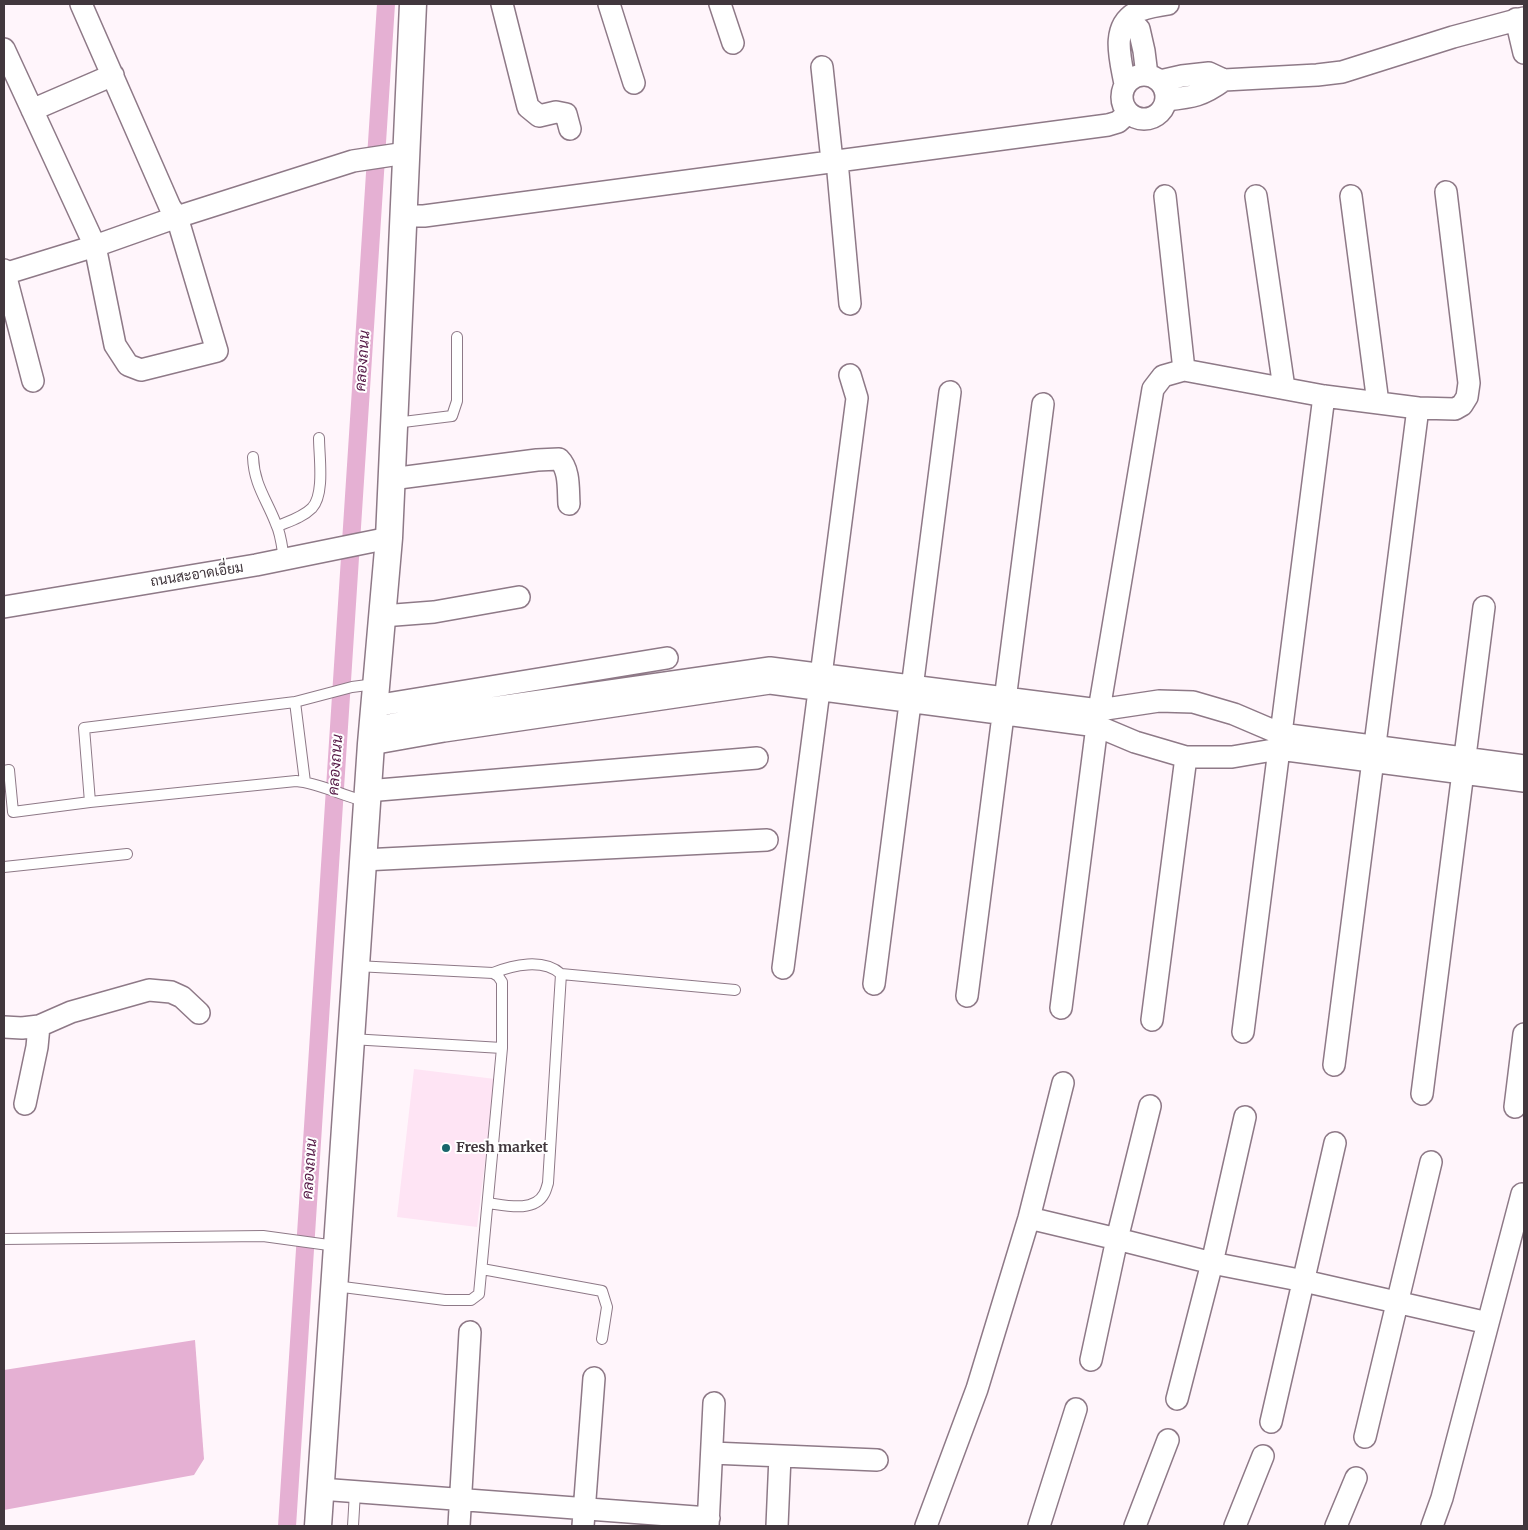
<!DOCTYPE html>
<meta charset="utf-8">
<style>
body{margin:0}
#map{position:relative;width:1528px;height:1530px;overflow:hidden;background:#fff5fb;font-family:Merriweather,serif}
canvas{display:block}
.frame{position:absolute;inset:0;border:5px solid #41373d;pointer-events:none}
</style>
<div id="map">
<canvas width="1528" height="1530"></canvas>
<div class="frame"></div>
</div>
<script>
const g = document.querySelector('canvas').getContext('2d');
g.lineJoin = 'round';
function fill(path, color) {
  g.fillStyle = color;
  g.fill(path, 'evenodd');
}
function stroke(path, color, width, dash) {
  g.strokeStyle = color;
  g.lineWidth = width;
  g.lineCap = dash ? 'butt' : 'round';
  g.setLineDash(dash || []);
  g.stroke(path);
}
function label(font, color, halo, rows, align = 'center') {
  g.font = font + ' Merriweather,Sarabun,serif';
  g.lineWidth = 4;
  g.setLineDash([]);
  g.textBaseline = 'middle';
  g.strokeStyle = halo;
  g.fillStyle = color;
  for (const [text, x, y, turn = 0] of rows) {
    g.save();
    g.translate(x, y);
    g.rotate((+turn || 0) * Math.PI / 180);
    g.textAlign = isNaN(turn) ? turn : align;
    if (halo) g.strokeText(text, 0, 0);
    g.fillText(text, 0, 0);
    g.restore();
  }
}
fill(new Path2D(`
 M414,1069l81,10 -18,148 -80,-10z`), '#fee4f4');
fill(new Path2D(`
 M195,1340l9,119 -10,16 -190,35v-140z`), '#e5b0d3');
stroke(new Path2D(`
 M287,1526l99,-1522`), '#e5b0d3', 18);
const service = new Path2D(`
 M395,423l57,-7 5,-15v-64
 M253,457c1,28 14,43 23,67 5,10 6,23 8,35
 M278,526c12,-5 25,-9 34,-18 13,-14 7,-52 7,-70
 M295,702l10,80
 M4,771l5,-1 4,42 77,-10 206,-21c24,2 46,15 69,20
 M90,802l-6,-74 211,-26 57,-15 23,-3
 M4,867l123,-13
 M561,974l174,16
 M351,1039l151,9
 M488,1203c16,2 46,10 56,-9 2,-3 3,-8 4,-11l13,-209c-18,-16 -48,-9 -68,-1
 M4,1239l259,-3 73,10
 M482,1269l120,22 5,16 -5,32
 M335,1286l110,14h26l8,-6 23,-246v-66l-4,-6 -5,-3 -137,-7
 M353,1526l2,-34`);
const minor = new Path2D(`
 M81,4l89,203 7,10 176,-56 53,-8
 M502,4l26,103 11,9 17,-4 10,2 4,15
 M609,4l25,79
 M720,4l13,39
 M1128,19l11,10 5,22 3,24
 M1516,19l8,34
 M4,49l91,197 -91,28
 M822,67l10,94
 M1122 97a22 22 0 1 1 44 0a22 22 0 1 1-44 0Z
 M1160,81l22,-5 27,-3 15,7 93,-5 25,-3 111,-35 71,-19
 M1125,84c-4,-23 -15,-56 10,-71 9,-6 23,-7 33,-9
 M1166,100c27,-3 36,-4 58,-20
 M32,110l81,-35
 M837,161l13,143
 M1165,196l19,174
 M1256,196l28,192
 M1351,196l27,207
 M404,216h20l684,-91 10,-3 10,-9
 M177,217l40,134 -76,19 -13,-5 -13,-20 -20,-99z
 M4,270l29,111
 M391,479l146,-19 22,-1c11,11 9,30 10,45
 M4,607l252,-42 133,-27
 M382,616l52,-4 85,-15
 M374,706l293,-48
 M372,728l71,-13 327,-47 329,42 60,-9 34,1 41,12 47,20 243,32
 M371,744l73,-13 326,-48 327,43 38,16 51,15h46l47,-8 245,32
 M367,791l390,-33
 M363,860l404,-20
 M783,968l74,-570 -7,-23
 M874,984l76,-592
 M967,996l76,-592
 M1061,1008l38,-298 54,-321 10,-13 21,-6 140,26 94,12 37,1 7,-4 5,-8 2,-14 -23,-191
 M1152,1020l34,-263
 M4,1027l18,1 17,-2 32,-14 78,-22 22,2 11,5 17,16
 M1243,1032l81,-636
 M1334,1065l84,-657
 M1422,1094l62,-487
 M25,1104l12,-57 2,-21
 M1515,1107l9,-73
 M1029,1218l88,21 95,24 92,18 184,42
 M1091,1360l26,-121 33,-133
 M1177,1399l35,-136 33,-146
 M1271,1422l64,-279
 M1365,1437l66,-275
 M712,1453l165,7
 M320,1489l389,29
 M459,1526l11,-194
 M583,1526l11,-148
 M708,1526l6,-123
 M777,1526l3,-70
 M926,1526l51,-137 52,-171 34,-135
 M1039,1526l37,-117
 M1135,1526l33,-86
 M1235,1526l28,-70
 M1336,1526l20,-48
 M1432,1526l10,-28 80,-304`);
const tertiary = new Path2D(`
 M318,1526l53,-782 18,-206 24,-534`);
stroke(service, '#8e7987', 12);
stroke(minor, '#8e7987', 24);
stroke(tertiary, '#8e7987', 29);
stroke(service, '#fff', 10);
stroke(minor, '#fff', 21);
stroke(tertiary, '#fff', 26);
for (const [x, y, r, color] of [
 [446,1148,5,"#19666c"]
]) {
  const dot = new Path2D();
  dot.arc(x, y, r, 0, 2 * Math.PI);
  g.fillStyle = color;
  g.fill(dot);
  stroke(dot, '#fff', 2);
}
label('14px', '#41373d', '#fff', [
 ["ถนนสะอาดเอี่ยม",197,575,-9]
]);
label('bold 14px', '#41373d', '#fff', [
 ["Fresh market",456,1148]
], 'left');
label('italic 15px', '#531744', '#fff', [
 ["คลองถนน",363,361,-86],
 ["คลองถนน",336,765,-86],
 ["คลองถนน",310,1169,-86]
]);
</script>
